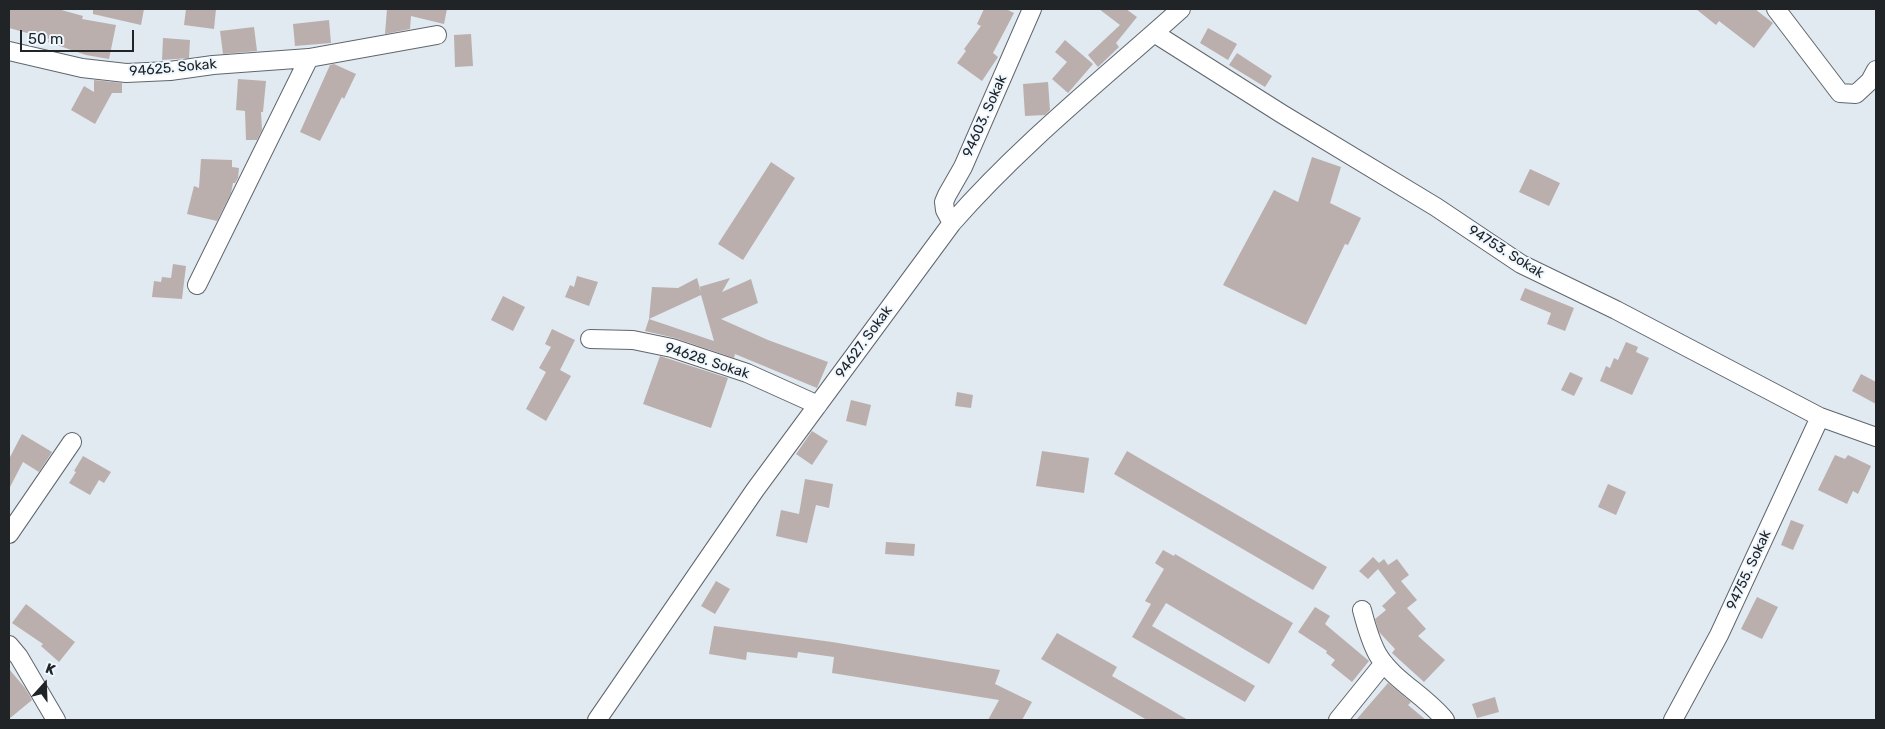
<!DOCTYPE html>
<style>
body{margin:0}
#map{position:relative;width:1885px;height:729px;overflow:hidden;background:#e1e9f1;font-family:Rubik,sans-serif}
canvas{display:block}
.frame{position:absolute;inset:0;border:10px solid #212427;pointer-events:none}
.north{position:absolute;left:20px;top:659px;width:50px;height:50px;-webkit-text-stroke:4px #eef6fe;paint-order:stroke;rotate:20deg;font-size:14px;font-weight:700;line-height:20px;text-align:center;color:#212427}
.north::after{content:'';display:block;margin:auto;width:18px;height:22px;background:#212427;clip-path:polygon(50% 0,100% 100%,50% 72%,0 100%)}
.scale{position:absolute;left:20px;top:30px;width:114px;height:22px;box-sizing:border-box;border:2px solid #212427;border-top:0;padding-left:6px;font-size:15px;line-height:18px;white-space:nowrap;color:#212427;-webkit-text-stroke:4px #eef6fe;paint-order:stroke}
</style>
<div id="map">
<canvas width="1885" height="729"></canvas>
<div class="frame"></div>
<div class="north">K</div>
<div class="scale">50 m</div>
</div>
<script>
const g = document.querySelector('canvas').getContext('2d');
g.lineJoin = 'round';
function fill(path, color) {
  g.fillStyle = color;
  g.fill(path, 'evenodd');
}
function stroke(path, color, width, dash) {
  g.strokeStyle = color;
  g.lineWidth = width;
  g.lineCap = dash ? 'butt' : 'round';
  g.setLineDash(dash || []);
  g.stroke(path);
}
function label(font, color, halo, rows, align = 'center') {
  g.font = font + ' Rubik,sans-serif';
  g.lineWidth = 4;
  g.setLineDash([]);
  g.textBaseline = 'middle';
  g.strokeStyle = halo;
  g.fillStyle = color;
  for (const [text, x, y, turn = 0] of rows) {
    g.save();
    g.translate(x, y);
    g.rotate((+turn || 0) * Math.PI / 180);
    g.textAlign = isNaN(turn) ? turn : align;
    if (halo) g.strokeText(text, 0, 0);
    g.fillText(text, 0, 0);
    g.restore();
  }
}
fill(new Path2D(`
 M9,9h49l25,7 -1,3 34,6 -7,34 -23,-4 -38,-13 1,-3 -40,-11z
 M93,9h51l-3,16 -48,-11z
 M186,9h30l-2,20 -30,-4z
 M387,9h60l-3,15 -33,-8 -1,13 -25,5z
 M984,9h22l8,4 -21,40 5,4 -16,24 -25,-18 9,-12 -2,-2 17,-23 -4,-2z
 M1099,9h27l11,8 -21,26 3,4 -21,20 -10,-12 32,-30z
 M1696,9h59l18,14 -19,25 -35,-27 -3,4z
 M329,20l2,23 -36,3 -2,-22z
 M254,27l3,24 -34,3 -3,-23z
 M1208,28l29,16 -9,16 -28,-17z
 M471,34l2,32 -18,1 -1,-32z
 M163,38l27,2 -1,18 -27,2z
 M1065,40l28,24 -25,29 -16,-14 15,-17 -12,-10z
 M1237,53l35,23 -7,11 -36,-22z
 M334,64l22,10 -12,25 -2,-2 -22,44 -20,-9 30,-67z
 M238,79l28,2 -3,31h-2l1,18 -5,10h-11l-1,-29 -9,-1z
 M94,80l28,3v10h-10l-17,31 -24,-14 13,-24 10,6z
 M1048,82l2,28 -5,5 -20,1 -2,-32z
 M1312,157l29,10 -11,36 31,15 -13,27 -3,-1 -39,81 -83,-40 51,-95 24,12z
 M201,159l31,1v7l7,1 -1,10 -3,5h-2l-2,10 -14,28 -30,-7 7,-28 5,2z
 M771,162l24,16 -52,82 -25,-16z
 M1530,169l30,14 -11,23 -30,-14z
 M173,264l13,2 -4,33 -30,-2 2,-16 7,1 1,-5 9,1z
 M577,276l21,6 -9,24 -24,-9 5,-12 4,2z
 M697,278l4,14 -2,-5 31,-9 -8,14 29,-13 7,24 -37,16 47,21 60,22 -11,26 -82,-34 -1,4 -59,-20 -30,-7 4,-12 3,-32 26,1zM701,295l13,46 -65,-22z
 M1525,288l49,20 -9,23 -18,-7 4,-11 -31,-13z
 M503,296l22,11 -12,24 -22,-11z
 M552,329l23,11 -15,30 11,6 -25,45 -20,-12 20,-37 -7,-4 12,-21 -6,-3z
 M1626,342l12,5 -2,5 13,6 -17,37 -32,-14 6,-15 4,2 4,-10 4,2z
 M660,356l68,22 -17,50 -68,-24z
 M1570,372l13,6 -9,18 -13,-6z
 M1861,374l15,8v22l-24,-13z
 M957,392l16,3 -2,13 -16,-2z
 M851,400l20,5 -5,21 -20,-5z
 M812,431l16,10 -16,24 -16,-11z
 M22,434l30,18 -13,20 -16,-10 -14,27v-30z
 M1042,451l47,7 -5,35 -48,-7z
 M1127,451l200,116 -14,23 -199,-116z
 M1835,455l10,4 3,-4 23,11 -13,28 -5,-3 -6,13 -29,-14z
 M83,456l28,16 -7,11 -5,-3 -9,15 -21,-12 7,-11 -2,-1z
 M805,479l28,5 -4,24 -13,-3 -9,38 -31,-7 5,-26 18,4z
 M1608,484l18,8 -10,23 -18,-8z
 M1791,520l13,5 -11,25 -12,-5z
 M886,542l29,2 -1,12 -29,-2z
 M1163,550l11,6 1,-2 118,69 -24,41 -103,-61 -14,23 103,60 -10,16 -113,-65 19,-33 -6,-3 19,-32 -9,-6z
 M1373,557l6,6 5,-4 4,6 9,-6 12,16 -8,6 16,19 -10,8 19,21 -8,7 27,24 -21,22 -32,-29 3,-4 -16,-17 -4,-13 11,-9 -4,-4 14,-13 -18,-24 -10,10 -9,-8z
 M716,581l14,8 -15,25 -14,-8z
 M1757,597l21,10 -16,32 -21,-10z
 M26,604l49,38 -16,20 -18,-16 2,-2 -31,-21z
 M1315,607l15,9 -5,8 44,37 -17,21 -21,-17 4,-5 -9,-7 1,-2 -29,-19z
 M714,626l118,16 168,28 -5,14 37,18 -10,18h-34l11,-20 -167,-27 2,-16 -36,-5 -1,6 -50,-6 -1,8 -37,-6z
 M1057,633l60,34 -5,9 76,44h-41l-106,-61z
 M9,669l16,19 7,12 -23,19z
 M1388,683l23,19 -3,3 18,15h-70z
 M1495,697l4,15 -22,6 -5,-14z`), '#baafac');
const street = new Path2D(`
 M1776,9l64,84 16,1 14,-13 6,-11
 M1154,33l128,81 154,93 85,57 95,46 204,107 56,20
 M9,51l73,17 44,5 44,-2 43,-6 96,-7 128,-23
 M952,223l-7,-13 -1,-8 3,-7 16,-28 69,-158
 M197,285l112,-227
 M590,339l43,1 39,8 75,25 71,32
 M9,534l63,-92
 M1362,610c4,15 8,31 16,45 15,25 48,41 67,65
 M9,645l10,12 37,63
 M597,720l158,-230 197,-267c69,-79 151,-144 229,-214
 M1338,720l46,-57
 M1673,720l46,-85 101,-218`);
stroke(street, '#60666e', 20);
stroke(street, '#fff', 18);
label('14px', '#212427', '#eef6fe', [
 ["94625. Sokak",173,68,-5],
 ["94603. Sokak",985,116,-66],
 ["94753. Sokak",1506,252,32],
 ["94627. Sokak",864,342,-54],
 ["94628. Sokak",707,361,18],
 ["94755. Sokak",1749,570,-65]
]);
</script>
